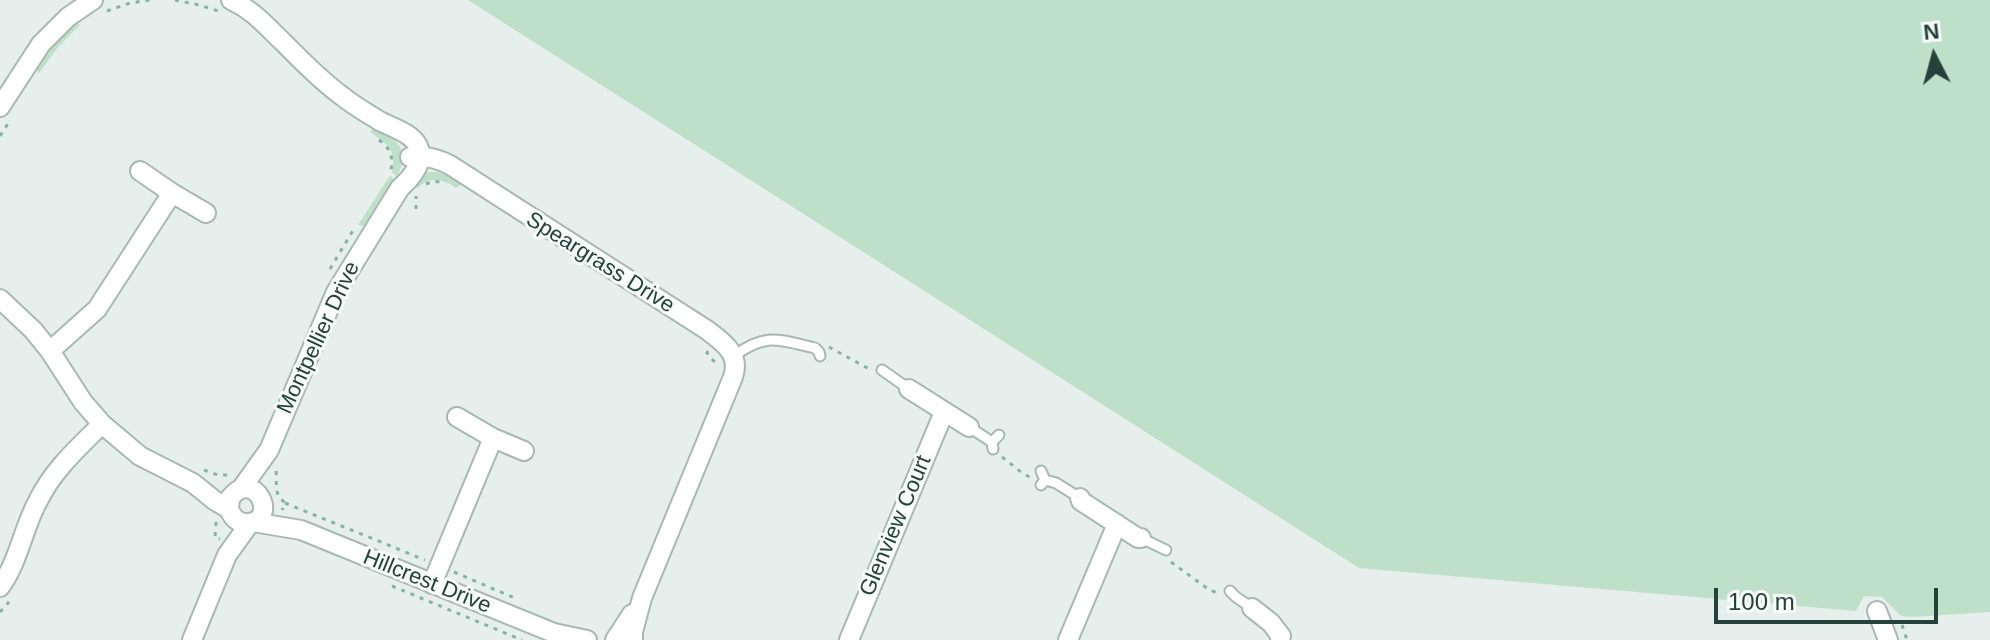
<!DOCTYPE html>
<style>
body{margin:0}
#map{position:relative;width:1990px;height:640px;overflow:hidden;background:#e6efeb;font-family:Helvetica,sans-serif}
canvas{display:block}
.north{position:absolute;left:1894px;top:16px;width:80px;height:80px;-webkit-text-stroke:6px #f7fbf9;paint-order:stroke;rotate:354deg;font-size:22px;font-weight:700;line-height:32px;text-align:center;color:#24423a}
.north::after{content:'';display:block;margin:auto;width:28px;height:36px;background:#24423a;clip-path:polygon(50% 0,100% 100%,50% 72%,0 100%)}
.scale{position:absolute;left:1714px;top:588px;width:224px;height:36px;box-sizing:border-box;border:4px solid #24423a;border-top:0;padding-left:10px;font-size:24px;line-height:28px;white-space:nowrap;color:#24423a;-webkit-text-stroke:6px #f7fbf9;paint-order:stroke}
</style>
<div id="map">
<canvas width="1990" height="640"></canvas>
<div class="north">N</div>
<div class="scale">100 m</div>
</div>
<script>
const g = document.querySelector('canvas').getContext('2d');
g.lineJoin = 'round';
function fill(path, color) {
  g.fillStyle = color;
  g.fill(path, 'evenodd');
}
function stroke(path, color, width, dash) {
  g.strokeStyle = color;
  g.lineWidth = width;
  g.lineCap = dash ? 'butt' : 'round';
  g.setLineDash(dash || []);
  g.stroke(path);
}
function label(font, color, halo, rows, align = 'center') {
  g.font = font + ' Helvetica,sans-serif';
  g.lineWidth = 6;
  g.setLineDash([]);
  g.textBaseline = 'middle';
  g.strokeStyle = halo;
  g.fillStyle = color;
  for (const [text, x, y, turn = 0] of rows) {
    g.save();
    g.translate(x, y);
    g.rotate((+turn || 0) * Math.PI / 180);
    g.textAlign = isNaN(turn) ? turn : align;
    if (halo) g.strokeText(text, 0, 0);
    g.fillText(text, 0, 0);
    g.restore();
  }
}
fill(new Path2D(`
 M468,0h1522v612l-77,5 -12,-1 -19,-19 -18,-1 -8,15 -497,-43z
 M74,20l6,5 -21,21 -20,27 -6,-6z
 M375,127c22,13 37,23 22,49l-5,-3c5,-24 -4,-28 -22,-41z
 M429,172h9l25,10 -7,6c-15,-10 -25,-11 -39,0h-4l11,-15z
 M391,176l3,4 -29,46 -7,-1 31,-48z`), '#bfe0c8');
const lane = new Path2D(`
 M734,356c32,-24 45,-16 81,-8l4,4 1,4
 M882,370l27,19
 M969,427l23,15
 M993,449l-1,-7 7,-7
 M1045,480l11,3 24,15
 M1041,485l4,-5 -4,-9
 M1141,538l25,12
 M1230,591l6,6 16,11`);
const street = new Path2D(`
 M231,0c22,10 35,26 52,42 19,19 37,38 59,54 11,9 23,16 36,24 12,7 33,12 40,26 8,16 -7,32 -18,42l-64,104 -67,158 -28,39
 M0,107l41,-63 27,-27 25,-17
 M410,157c14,-2 27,1 40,8l257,165c16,12 34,24 26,47l-91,221 -9,34v8
 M140,171l32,22 34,20
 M0,299l33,31 17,21 33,51 19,22 38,32 53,27 21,17 15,9c3,8 9,15 19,14 32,-3 7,-56 -18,-25l-1,11
 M50,351l47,-42 75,-116
 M909,389l60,38
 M493,438l31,13
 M1080,498l1,3 57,37h3
 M253,522l48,8 253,103 33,7
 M432,584l61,-146 -36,-21
 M0,587c19,-26 23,-59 38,-86 15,-31 40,-53 64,-77
 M1252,608l19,15 10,13 -1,4
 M1877,611l11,29
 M192,640l35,-85 23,-32
 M615,640l17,-26
 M849,640l95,-228
 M1068,640l49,-116`);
stroke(lane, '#a8b8b2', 13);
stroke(street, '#a8b8b2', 22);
stroke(new Path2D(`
 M175,0l24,5 19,6
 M107,11l23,-8 20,-3
 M0,136l9,-14
 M379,140c13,9 15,20 11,34
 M426,184l8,-3 11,2
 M416,209v-13
 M330,269l25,-42
 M829,347l42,23
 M708,351l-1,2 11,13
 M1002,457l19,15 10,6
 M204,470l14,5h13
 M276,471c2,13 -4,21 9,32l-3,7
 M285,503l140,57
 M216,522l-1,16 5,1
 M1171,562l37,27 9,4
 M454,572l63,27
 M392,586l130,54
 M0,612l9,-10
 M1902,625l5,15`), '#86b3a5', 3, [4, 6]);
stroke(lane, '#fff', 9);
stroke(street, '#fff', 18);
label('22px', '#24423a', '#f7fbf9', [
 ["Speargrass Drive",600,263,32],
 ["Montpellier Drive",319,338,-65],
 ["Glenview Court",896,526,-67],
 ["Hillcrest Drive",427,582,22]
]);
</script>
